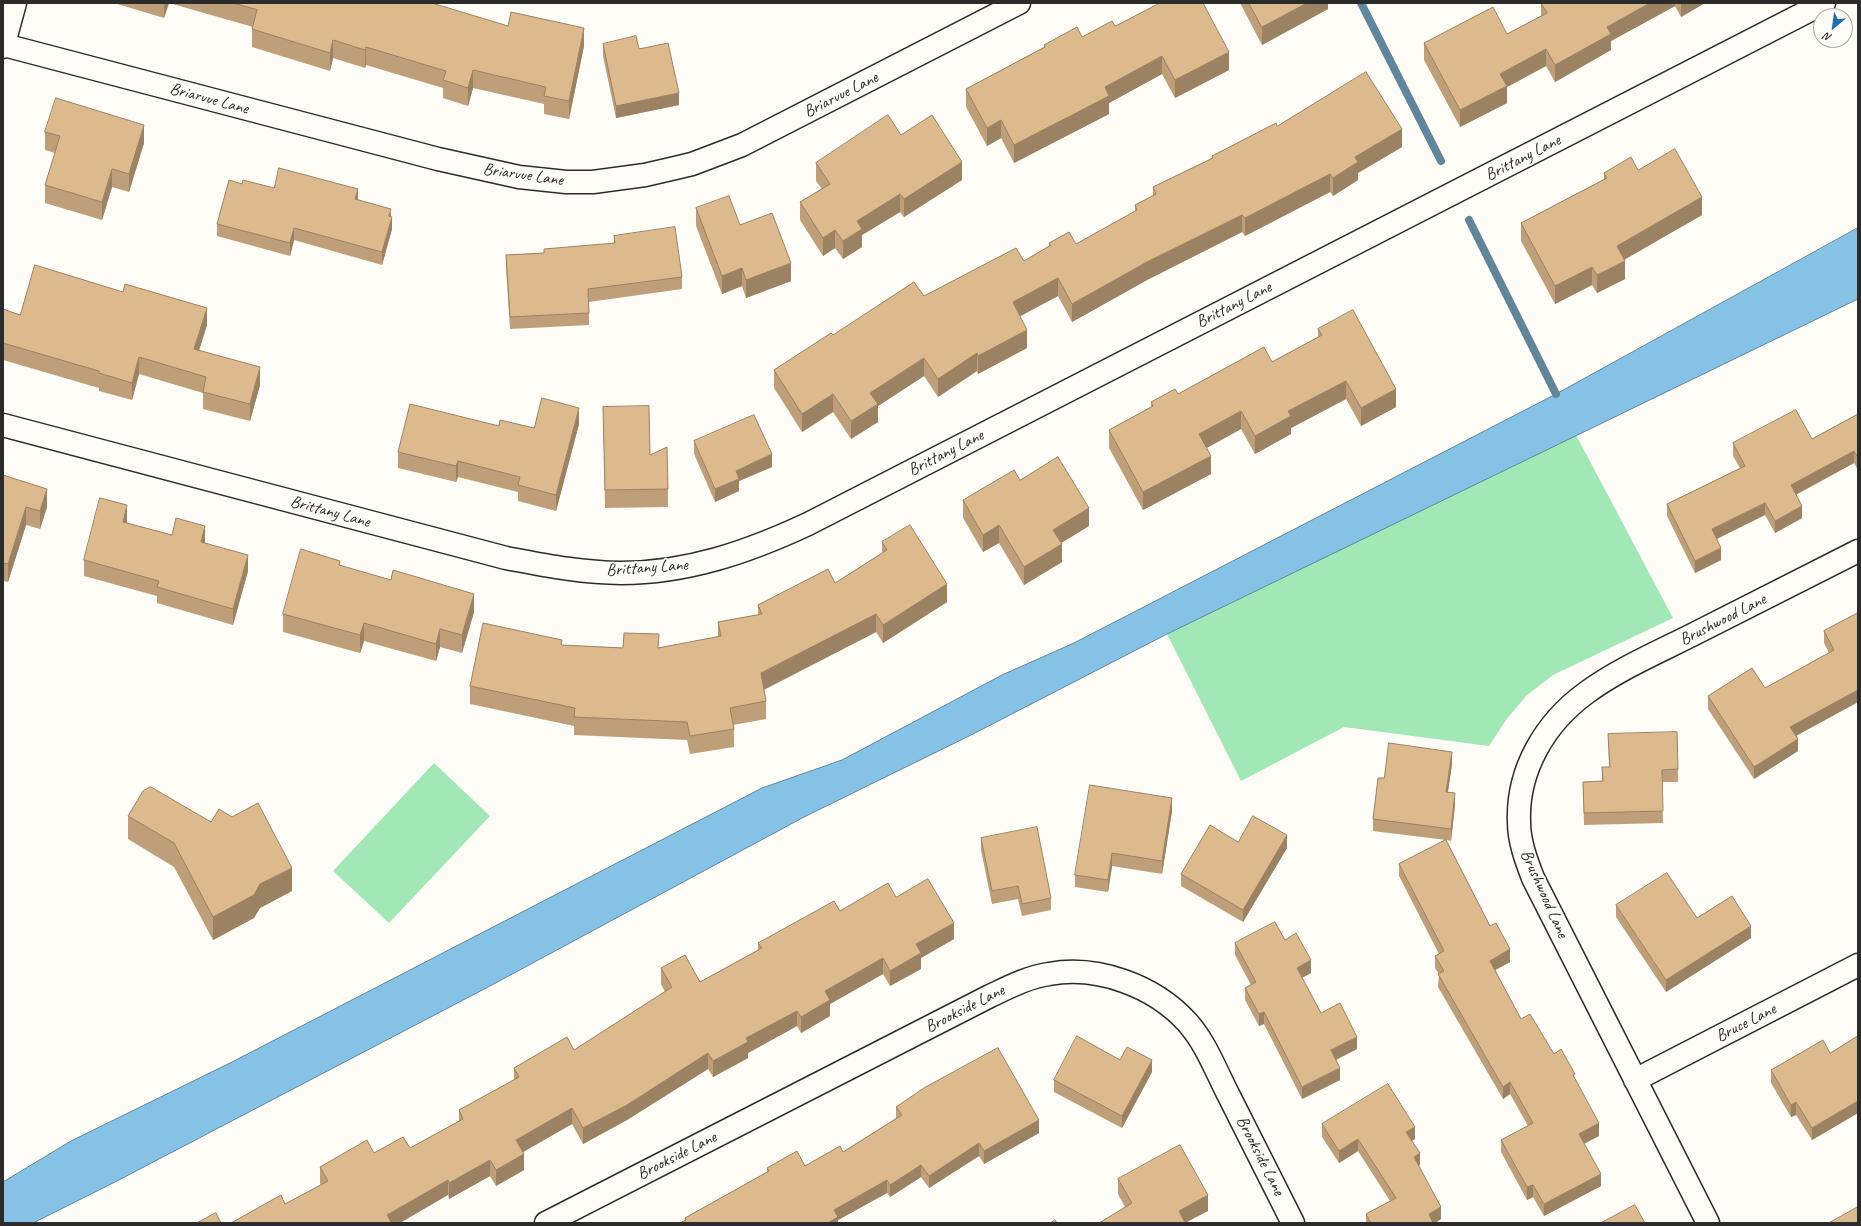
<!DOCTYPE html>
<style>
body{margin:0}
#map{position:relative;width:1861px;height:1226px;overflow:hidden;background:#fdfcf7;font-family:Caveat,sans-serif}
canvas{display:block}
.frame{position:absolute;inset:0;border:4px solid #2b2b2b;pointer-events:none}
.north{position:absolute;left:1813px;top:8px;width:40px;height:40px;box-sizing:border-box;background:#fdfcf7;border:1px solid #a9a8a5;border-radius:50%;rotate:209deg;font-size:11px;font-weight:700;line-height:16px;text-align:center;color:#2b2b2b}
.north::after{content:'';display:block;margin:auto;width:14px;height:18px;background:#1f6fb2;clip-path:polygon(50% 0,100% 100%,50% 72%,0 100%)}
</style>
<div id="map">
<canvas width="1861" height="1226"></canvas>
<div class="frame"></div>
<div class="north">N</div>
</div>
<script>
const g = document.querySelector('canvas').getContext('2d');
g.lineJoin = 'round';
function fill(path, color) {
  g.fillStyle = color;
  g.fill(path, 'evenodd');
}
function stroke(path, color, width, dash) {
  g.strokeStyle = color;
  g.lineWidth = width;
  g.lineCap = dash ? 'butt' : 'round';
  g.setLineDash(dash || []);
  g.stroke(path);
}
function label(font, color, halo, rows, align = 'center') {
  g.font = font + ' Caveat,sans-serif';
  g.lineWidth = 3.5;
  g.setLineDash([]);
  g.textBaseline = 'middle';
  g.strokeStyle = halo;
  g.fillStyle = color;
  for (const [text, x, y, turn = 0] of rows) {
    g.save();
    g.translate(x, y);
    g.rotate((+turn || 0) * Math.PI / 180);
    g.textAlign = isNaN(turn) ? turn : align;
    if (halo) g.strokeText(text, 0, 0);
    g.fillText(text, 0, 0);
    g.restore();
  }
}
fill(new Path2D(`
 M1576,435l97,183 -120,57 -27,21 -20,24 -17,26 -145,-19 -103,54 -74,-147z
 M434,763l56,53 -101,107 -56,-52z`), '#a1e8b6');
const water = new Path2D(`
 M1858,228v71l-691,335 -194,100 -169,83 -314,169 -375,196 -82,41h-30v-41l68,-41 161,-79 530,-274 80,-28 160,-85 72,-32 482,-249z`);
fill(water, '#85c2e5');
stroke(water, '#61869b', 1);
stroke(new Path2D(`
 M1361,3l80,158
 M1469,220l87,174`), '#61869b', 8);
const minor = new Path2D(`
 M4,45l434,114 81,18 47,5h27l52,-7 26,-6 21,-5 50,-19 277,-142
 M3,47l12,-44
 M3,425l503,133c37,7 76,15 115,15 66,0 127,-21 187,-49l1016,-521
 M1635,1080l223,-115
 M546,1223l444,-227c19,-9 38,-19 59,-22 49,-9 105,12 138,48 19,21 29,49 42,74 21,42 43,85 64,127
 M1708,1223l-175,-345c-7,-18 -14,-37 -14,-56 -2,-52 26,-99 67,-129 34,-25 75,-42 112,-61 54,-27 107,-54 160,-81`);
stroke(minor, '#2b2b2b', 25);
stroke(minor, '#fdfcf7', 22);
fill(new Path2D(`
 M114,3h298l96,23 76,20 -15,73 -25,-5v-10l-71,-16 -5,18 -25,-8v-10l-77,-23 -1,3 -32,-10 -3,13 -78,-24v-18l1,-2 -84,-24 -5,15z
 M1240,3h88v6l-66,36z
 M1541,3h26v1l2,-1h136l-24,14 -6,-11 -64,35v9l-56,32 -9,-16 -39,21v16l-47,24 -36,-67v-17l83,-9 34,-18z
 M1115,26l114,44 -54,28 -13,-24 -53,29v11l-95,49 -13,-25 -14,8 -21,-39v-18l78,-42v-2l38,-8z
 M603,44l36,5 40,56 -63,13 -13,-62z
 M1277,126l125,21 -44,26v7l-25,16 -3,-4 -85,44 -3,-4 -95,48 -75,42 -14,-26 -38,20 7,32 -49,26 -1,-3 -39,26 -14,-21 -46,30v16l-27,17 -18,-27 -31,20 -28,-44v-18l59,-35 91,-39 100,-35 25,-15v-3l27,1 59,-32v-7l18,-9v-9l59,-29v-2z
 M45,132l99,11 -15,49 -17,-5 -10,33 -57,-17v-18l10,-32 -10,-3z
 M901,135l61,45 -58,37 -4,-5 -38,23v12l-19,12 -8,-11 -12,8 -23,-36v-18l22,-13 -6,-8v-18z
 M1638,170l64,45 -78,44 1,20 -28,14 -5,-8 -37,19 -34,-63v-18l83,-44v-6z
 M242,184l116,16 33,17 1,12 -10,36 -88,-25 -4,16 -73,-20v-12z
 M696,208l44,17 51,56 -45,17 -4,-12 -20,8 -26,-68z
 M614,236l68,41v12l-93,13v23l-79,4 -4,-62v-12l38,-2 70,-10z
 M3,309l17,6 187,10 -8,25 61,35 -10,36 -47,-12v-16l-64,-19 -7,26 -33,-9v-3l-96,-28z
 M1318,329l78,78 -35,19 -15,-27 -55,29v6l-36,20 -14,-25 -34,19 4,26 -68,36 -34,-62v-18l42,-23v-5l27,-8 94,-32 46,-25z
 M603,407l65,82v18l-63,1z
 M1858,414v56l-4,-7 -58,32 6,23 -27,15 -10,-18 -48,24 4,21 -26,13 -28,-57v-12l73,-36 -7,-12v-13l79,-4z
 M579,424l-23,87 -38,-10v-9l-60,-15 -2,5 -58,-14v-16l101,-26 35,2z
 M694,441l78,26 -33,14v10l-24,11 -21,-48z
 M3,475l44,32 -7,22 -14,-4 -18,57 -5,-1z
 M1020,480l69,46 -28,17 1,19 -38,23 -25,-42 -16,9 -20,-34v-18z
 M127,521v2l45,12 33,7v1l43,28 -15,54 -76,-22v-7l-73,-20v-16z
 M882,542l65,60 -64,41 -7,-11 -112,58 2,11v18l-33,6 1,4v18l-44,7 -3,-14 -113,-5v-9l-104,-22v-18l92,-41 61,3h36l59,-11v-15l40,-7v-10l77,-22 47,-30z
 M340,566l134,46 -12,41 -22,-6 -4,14 -72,-20 -4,12 -77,-21v-18z
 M1858,613v89l-62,34 2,15 -44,28 -46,-70v-13l57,-8 64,-35 -5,-10v-12z
 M1608,734l70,35v13h-16l1,41 -79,2 -1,-43 19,-1v-14h7z
 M1452,764l-4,28 7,13 -4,36 -5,-1 44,86 20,36 -15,8 26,49 33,35 21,25 24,57 -15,8 17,42 -57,30 -11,-19 -6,3 -26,-48v-12l27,-14 -18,-32 -7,5 -65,-112 1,-13 -4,-6v-12l4,-2 -40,-78v-12l47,-24 -73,-9v-12l11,-41z
 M1172,811l-10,63 -50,-8 -4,26 -33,-5v-12z
 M128,816l164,75 -32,17 -6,10 -41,22 -39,-73 -46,-28z
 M981,838l70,60v12l-29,6 -4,-17 -26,5 -11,-54z
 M1238,842l49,6 -44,74 -62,-36v-12z
 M896,897l58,42 -33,19v11l-31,17 -7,-12 -53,30v12l-29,17 -4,-7 -49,27v5l-35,19 -5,-8 -81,51 -44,24 -11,-20 -49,28 1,18 -28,16 -6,-10 -41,23 -1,-4 -163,9 36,-19 -1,-2v-16l54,-14 36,-5 49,-27v-11l55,-30v-12l60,-18 91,-58 -4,-8v-16l39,14 58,-32v-7l82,-32z
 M1616,905l81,13 54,20 -85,54 -50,-75z
 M1285,940l26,33 -9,5 19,35 36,36 -21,11 4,20 -38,19 -38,-75 -5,2 -14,-26v-12l6,-3 -16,-30v-12z
 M1858,1036v77l-46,27 -16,-25 -5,2 -20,-34v-13l59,-17z
 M1120,1060l32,12 -30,56 -68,-36v-12z
 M896,1107l143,26 -55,31 -5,-8 -50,32 -8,-11 -31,20 -3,-4 -49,27v3l-153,-3v-2l82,-46v-4l38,-2 38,-14 53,-34z
 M1322,1124l93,15 -3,2 7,25 22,53 -6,4h-69v-9l24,-13 -32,-50 -19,12 -17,-26z
 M1118,1179l90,32 -83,-4 -7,-13z`), '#be9f7a');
fill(new Path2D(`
 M164,3h5l-5,15z
 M1307,3h21v6l-66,36v-18z
 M1650,3h25v3l-64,35v9l-56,32v-17l52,-38z
 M1681,3h24l-24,14z
 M584,28v18l-15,73v-18z
 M333,40v18l-3,13v-18z
 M366,47v18l-1,3v-18z
 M1546,49v17l-39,21v16l-47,24v-17l40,-36z
 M1229,52v18l-54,28v-18z
 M1162,56v18l-53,29v11l-95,49v-18l91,-58z
 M473,70v18l-5,18v-18z
 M679,93v12l-63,13v-12z
 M1001,120v18l-14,8v-18z
 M144,125v18l-15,49v-18z
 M1402,129v18l-44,26v7l-25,16v-18l22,-21z
 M962,162v18l-58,37v-18z
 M112,169v18l-10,33v-18z
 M1330,174v18l-85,44v-18z
 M358,189v13l-3,-3z
 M900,194v18l-38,23v12l-19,12v-18l14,-20z
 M1702,197v18l-85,49v-18z
 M391,209v12l1,-4v12l-10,36v-13z
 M1242,215v17l-95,48 -75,42v-18l75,-42z
 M294,228v12l-4,16v-13z
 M835,230v18l-12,8v-18z
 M1625,261v18l-28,14v-18z
 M791,263v18l-45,17v-18z
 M1592,267v18l-37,19v-18z
 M742,268v18l-20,8v-18z
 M1058,278v18l-45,24v-18z
 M207,308v17l-13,41v-17z
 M1027,330v18l-49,26v-18z
 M977,353v18l-39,26v-18z
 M139,357v17l-7,26v-17z
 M924,358v18l-46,30v16l-27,17v-18l19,-28z
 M260,367v18l-10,36v-17z
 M1346,381v18l-55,29v6l-36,20v-18l33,-25z
 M1396,389v18l-35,19v-18z
 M833,394v18l-31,20v-18z
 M579,408v16l-23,87v-16z
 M1241,411v18l-42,23v-18z
 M1854,451v12l-63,34v-12z
 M772,454v13l-33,14v10l-24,11v-13l21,-18z
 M1211,456v18l-68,36v-18z
 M458,461v16l-2,5v-16z
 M47,489v18l-7,22v-18z
 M1765,503v12l-53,26v-12z
 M127,505v16l-4,17v-16z
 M1802,506v12l-27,15v-12z
 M26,507v18l-18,57v-18z
 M1089,508v18l-36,22v-18z
 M999,525v18l-16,9v-17z
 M205,526v16l-4,15v-15z
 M1062,544v18l-38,23v-18z
 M1721,548v12l-26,13v-12z
 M248,555v16l-15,54v-16z
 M947,584v18l-64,41v-18z
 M474,594v18l-12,41v-18z
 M876,614v18l-115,59v-18z
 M364,623v18l-4,12v-18z
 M4,628v18l-1,5v-18z
 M440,629v18l-4,14v-17z
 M1858,690v12l-68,37v-12z
 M1798,739v12l-44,28v-12z
 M1452,752v12l-6,40v-12z
 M1455,793v12l-4,36v-12z
 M1172,798v13l-10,63v-13z
 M1287,835v13l-44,74v-12z
 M1112,853v13l-4,26v-12z
 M292,868v23l-32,17 -6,10 -41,22v-23l47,-33z
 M954,923v16l-33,19v11l-31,17v-15l26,-27z
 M1751,926v12l-85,54v-12z
 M1510,949v13l-20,11v-12z
 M883,958v16l-53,30v12l-29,17v-16l24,-26z
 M1311,960v13l-14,7v-12z
 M797,1011v15l-49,27v5l-35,19v-16l33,-23z
 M1264,1012v12l-5,2v-12z
 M1357,1037v12l-26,13v-12z
 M708,1053v16l-81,51 -44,24v-16z
 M1152,1060v12l-30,56v-12z
 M1340,1068v12l-38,19v-12z
 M1510,1082v12l-7,5v-12z
 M1858,1101v12l-46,27v-12z
 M1796,1102v13l-5,2v-12z
 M572,1108v16l-56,32v-16z
 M1039,1120v13l-55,31v-13z
 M1599,1123v13l-20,10v-12z
 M1415,1127v12l-9,5v-12z
 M1358,1139v12l-19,12v-12z
 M979,1143v13l-50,32v-12z
 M1420,1153v12l-6,4v-12z
 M524,1154v16l-28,16v-16z
 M490,1160v16l-41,23v-16z
 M921,1165v12l-31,20v-12z
 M1601,1174v12l-57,30v-12z
 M448,1180v15l-48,28h-13v-8z
 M887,1180v13l-49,27v3h-10l6,-13z
 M1533,1185v12l-6,3v-13z
 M1208,1195v16l-23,12 -6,-12z
 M1441,1207v12l-6,4h-6v-9z`), '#9b8263');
const building = new Path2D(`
 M233,3h199l76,23 3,-14 73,16 -15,73 -25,-5 2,-9 -73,-17 -5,18 -25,-8 3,-9 -80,-24 -1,3 -32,-10 -3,13 -78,-24 5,-19z
 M1160,3h43l26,49 -54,28 -13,-24 -57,31 4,9 -95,49 -13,-25 -14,8 -21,-39 79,-42 -1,-2 33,-18 5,10 30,-16 3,5z
 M1249,3h58l-45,24z
 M1541,3h26v1l2,-1h81l-43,24 4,7 -56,31 -9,-16 -46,25 7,12 -47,24 -36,-67 69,-36 14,27 40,-21z
 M636,36l3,13 29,-6 11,50 -63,13 -13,-62z
 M1366,72l36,57 -47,28 3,5 -25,16 -3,-4 -85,44 -3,-3 -95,47 -75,42 -14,-26 -45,24 14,28 -49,26 -1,-3 -39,26 -14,-21 -54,35 8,11 -27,17 -18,-27 -31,20 -28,-44 57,-37 2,2 81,-53 10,14 92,-48 8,13 27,-16 -2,-2 20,-11 7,12 61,-34 -2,-5 21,-11 -3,-7 60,-29 -1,-2 64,-33 1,3z
 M56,98l88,27 -15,49 -17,-5 -10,33 -57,-17 15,-49 -15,-4z
 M888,115l13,20 31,-20 30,47 -58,37 -4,-5 -43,27 5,8 -19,12 -8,-11 -12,8 -23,-36 30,-18 -14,-21z
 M1675,149l27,48 -85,49 8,15 -28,14 -5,-8 -37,19 -34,-63 86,-45 -3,-5 27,-16 7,13z
 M279,168l79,21 -3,10 36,10 -2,7 3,1 -10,35 -88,-24 -4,15 -73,-19 12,-44 13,4 1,-4 31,8z
 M729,196l11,29 32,-12 19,50 -45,17 -4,-12 -20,8 -26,-68z
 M675,227l7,50 -94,12 1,24 -79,4 -4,-62 38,-2v-4l71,-6 -1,-7z
 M35,265l88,27 2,-8 82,24 -13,41 66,18 -10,37 -47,-12 3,-15 -67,-20 -7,26 -33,-10v-2l-96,-28v-34l17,6z
 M1353,310l43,79 -35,19 -15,-27 -58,30 3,5 -36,20 -14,-25 -42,23 12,22 -68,36 -34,-62 44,-24 -2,-4 24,-13 3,5 86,-47 8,15 50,-27 -4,-6z
 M542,398l37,10 -23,87 -38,-10 2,-8 -62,-16 -2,5 -58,-14 12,-48 89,22 1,-6 34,8z
 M649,406l1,49 17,-8 1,42 -63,1 -2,-83z
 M1796,410l16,29 46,-25v44l-4,-7 -63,34 11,21 -27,15 -10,-18 -53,26 9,19 -26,13 -28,-57 78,-38 -12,-23z
 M754,415l18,39 -36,17 3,8 -24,10 -21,-48z
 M1058,457l31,51 -36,22 9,14 -38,23 -25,-42 -16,10 -20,-35 51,-30 6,10z
 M3,475l44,14 -7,22 -14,-4 -18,57 -5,-1z
 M100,498l27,7 -4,17 49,13 4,-17 29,8 -4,16 47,13 -15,54 -76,-22 2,-6 -75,-21z
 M910,525l37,59 -64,41 -7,-11 -115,59 5,28 -36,7 4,21 -44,7 -3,-14 -113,-5 1,-9 -105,-22 13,-63 79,17 -1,5 62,3 1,-15 35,1 -1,14 63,-12 -3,-14 44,-8 -4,-9 70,-36 7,14 52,-33 -5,-8z
 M301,549l39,12 -1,4 52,15 2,-10 81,24 -12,41 -22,-6 -4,15 -72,-21 -4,12 -77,-21z
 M1858,613v77l-68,37 8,12 -44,28 -46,-71 44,-28 13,20 69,-38 -10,-19z
 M1677,732l1,37 -16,1 1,41 -79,2 -1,-31 20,-1 -1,-14h8l-2,-33z
 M1389,743l63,9 -6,40 9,1 -4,36 -78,-10 5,-41h6z
 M1090,785l82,13 -10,63 -50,-8 -4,27 -33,-5z
 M151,787l60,35 8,-13 13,8 26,-14 34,65 -32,16 -6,11 -41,22 -39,-74 -46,-27 15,-25z
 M1253,816l34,19 -44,75 -62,-36 29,-49 28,17z
 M1037,827l14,71 -29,6 -4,-18 -26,5 -11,-53z
 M1446,840l44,86 6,-3 14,26 -20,12 31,58 9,-5 24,40 7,-5 14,25 -2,1 26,48 -20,11 22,40 -57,30 -11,-19 -6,2 -26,-47 32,-17 -23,-41 -7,5 -65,-113 6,-3 -9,-15 9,-5 -45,-87z
 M1667,873l30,45 35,-22 19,30 -85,54 -50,-75z
 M928,879l26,44 -38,21 5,9 -31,18 -7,-13 -58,33 5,9 -29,17 -4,-6 -51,27 2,4 -35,19 -5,-8 -81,52 -44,23 -11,-20 -56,32 8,14 -28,16 -6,-10 -41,23 -1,-3 -61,35 4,7 -1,1h-159l50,-28 4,9 43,-23 -8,-14 47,-27 7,13 29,-16 7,11 53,-29 -4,-9 60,-33 -5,-9 53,-31 7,13 98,-63 -11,-19 24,-13 15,27 62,-34 -4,-5 76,-42 6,10 48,-28 8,14z
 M1275,922l10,18 11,-7 15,27 -14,8 24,45 19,-10 17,34 -26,13 9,18 -38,19 -38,-75 -5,2 -14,-26 11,-6 -21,-39z
 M1077,1036l43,24 7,-13 25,13 -30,56 -68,-36z
 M1858,1036v65l-46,27 -16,-26 -5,3 -20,-35 52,-30 7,13z
 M998,1048l41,72 -55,31 -5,-8 -50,33 -8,-11 -31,20 -3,-5 -53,30 4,7 -10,6h-148l6,-3 -1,-2 84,-47 -2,-3 30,-17 8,15 35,-20 3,6 59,-37 -6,-8 28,-19z
 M1388,1084l27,43 -9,5 14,21 -6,4 27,50 -12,7 4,9h-62l-5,-9 30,-16 -38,-59 -19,12 -17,-27z
 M1180,1145l28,50 -29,16 6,12h-86l33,-20 -14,-24z
 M1635,1205l10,18h-44z
 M1858,1207v16h-29z
 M216,1213l5,10h-24z
 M1055,1220l2,3h-6z`);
fill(building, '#ddb98e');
stroke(building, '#9b8263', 1);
label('17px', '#2b2b2b', '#fdfcf7', [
 ["Briarvue Lane",841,95,-27],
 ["Briarvue Lane",209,99,15],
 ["Brittany Lane",1523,158,-27],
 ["Briarvue Lane",523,175,8],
 ["Brittany Lane",1234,305,-27],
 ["Brittany Lane",946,453,-27],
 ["Brittany Lane",330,512,15],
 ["Brittany Lane",647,568,-4],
 ["Brushwood Lane",1723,620,-27],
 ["Brushwood Lane",1544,894,66],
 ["Brookside Lane",965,1009,-27],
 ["Bruce Lane",1746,1023,-27],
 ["Brookside Lane",677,1156,-27],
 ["Brookside Lane",1260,1156,63]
]);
</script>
